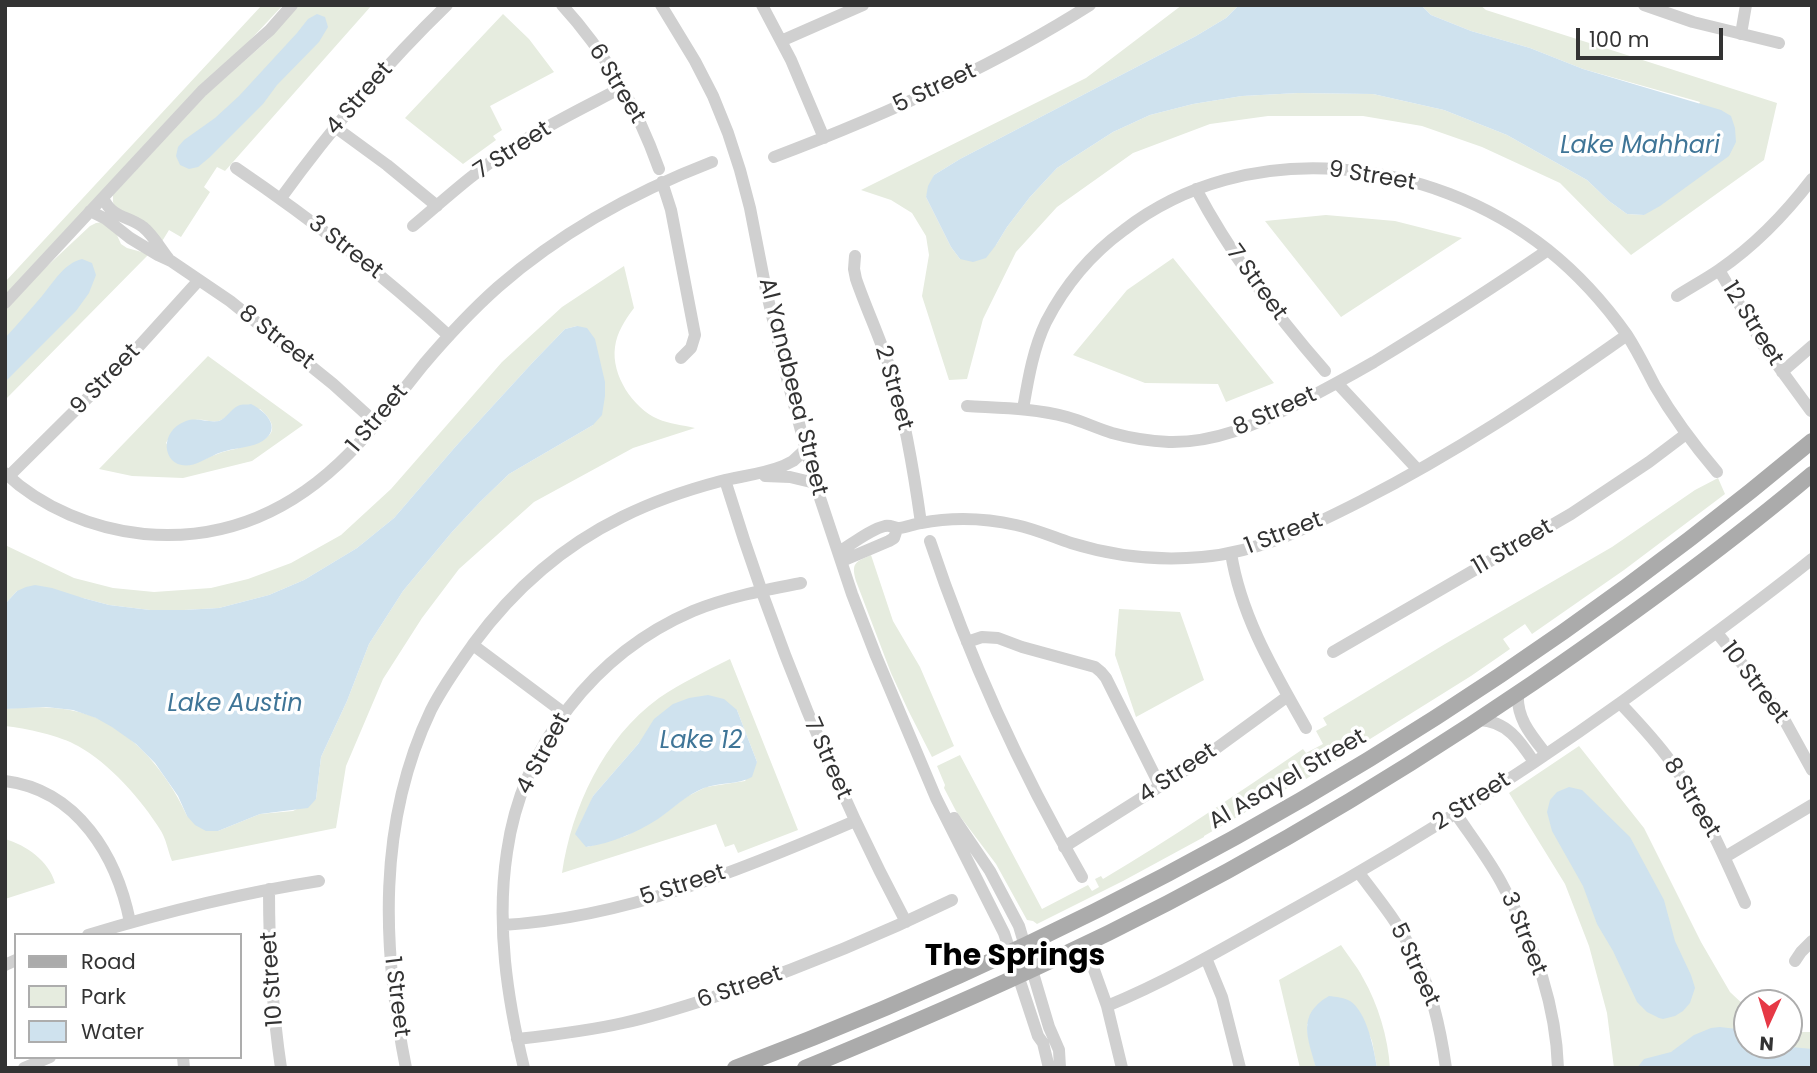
<!DOCTYPE html>
<style>
body{margin:0}
#map{position:relative;width:1817px;height:1073px;overflow:hidden;background:#fff;font-family:Poppins,sans-serif}
canvas{display:block}
.frame{position:absolute;inset:0;border:7px solid #333;pointer-events:none}
.legend{position:absolute;left:14px;top:933px;width:228px;height:126px;box-sizing:border-box;background:#fff;border:2px solid #adadad;margin:0;padding:9px 12px;list-style:none;font-size:21px;color:#333}
.legend li{display:flex;align-items:center;gap:14px;height:35px}
.legend b{width:35px;border:2px solid #adadad}
.north{position:absolute;left:1733px;top:989px;width:70px;height:70px;box-sizing:border-box;background:#fff;border:2px solid #adadad;border-radius:50%;rotate:184deg;font-size:19px;font-weight:700;line-height:28px;text-align:center;color:#333}
.north::after{content:'';display:block;margin:auto;width:24px;height:32px;background:#e63946;clip-path:polygon(50% 0,100% 100%,50% 72%,0 100%)}
.scale{position:absolute;left:1576px;top:28px;width:147px;height:32px;box-sizing:border-box;border:4px solid #333;border-top:0;padding-left:9px;font-size:21px;line-height:24px;white-space:nowrap;color:#333;-webkit-text-stroke:5px #fff;paint-order:stroke}
</style>
<div id="map">
<canvas width="1817" height="1073"></canvas>
<div class="frame"></div>
<ul class="legend">
<li><b style="height:9px;background:#ababab"></b>Road</li>
<li><b style="height:19px;background:#e6ecdf"></b>Park</li>
<li><b style="height:19px;background:#cfe2ee"></b>Water</li>
</ul>
<div class="north">N</div>
<div class="scale">100 m</div>
</div>
<script>
const g = document.querySelector('canvas').getContext('2d');
g.lineJoin = 'round';
function fill(path, color) {
  g.fillStyle = color;
  g.fill(path, 'evenodd');
}
function stroke(path, color, width, dash) {
  g.strokeStyle = color;
  g.lineWidth = width;
  g.lineCap = dash ? 'butt' : 'round';
  g.setLineDash(dash || []);
  g.stroke(path);
}
function label(font, color, halo, rows, align = 'center') {
  g.font = font + ' Poppins,sans-serif';
  g.lineWidth = 7;
  g.setLineDash([]);
  g.textBaseline = 'middle';
  g.strokeStyle = halo;
  g.fillStyle = color;
  for (const [text, x, y, turn = 0] of rows) {
    g.save();
    g.translate(x, y);
    g.rotate((+turn || 0) * Math.PI / 180);
    g.textAlign = isNaN(turn) ? turn : align;
    if (halo) g.strokeText(text, 0, 0);
    g.fillText(text, 0, 0);
    g.restore();
  }
}
fill(new Path2D(`
 M262,5h21l-278,298v-21z
 M299,5h73l-147,166 -8,-4 -13,20 6,5 -29,45 -12,-7 -8,13 -45,-33 -3,-8v-7l94,-101 61,-54z
 M1182,5h57l-13,13 -30,18 -236,123 -26,16 -8,22 25,50 9,12 36,-14 11,-18 23,-30 27,-29 56,-36 37,-17 43,-11 49,-8 56,-3 75,1 71,16 63,25 80,45 22,21 18,13 17,1 56,-113 -117,-33 -53,-21 -59,-17 -40,-16 -10,-10h59l6,5 291,93 -13,57 -133,95 -71,-72 -78,-36 -60,-21 -59,-10h-95l-58,8 -77,29 -76,54 -41,45 -33,67 -16,60 -18,1 -27,-84 7,-41 -3,-19 -14,-23 -21,-13 -30,-10 225,-112z
 M503,14l26,25 25,33 -64,34 12,24 -9,6 3,4 -33,24 -58,-46z
 M1326,215l69,6 67,17 -121,79 -76,-96z
 M103,222l13,11 5,11 6,4 22,6 -144,146v-89l38,-41 47,-44 6,-3z
 M1173,258l101,125 -48,19 -8,-18 -73,-1 -72,-28 54,-65z
 M624,266l10,42c-9,12 -17,24 -19,39 -4,28 18,61 43,72 11,5 25,6 37,9l-62,20 -99,54 -75,67 -37,49 -39,61 -37,87 -10,62 -164,33c-4,-10 -6,-22 -11,-30 -19,-31 -52,-68 -83,-85 -17,-10 -53,-18 -73,-20v-17c22,-2 44,-3 65,1 54,9 96,59 117,106l31,15 42,-17 33,-3 23,-12 5,-42 26,-56 22,-57 34,-53 49,-59 28,-30 29,-28 84,-49 -16,-99 -12,3 -31,32 -78,85 -62,72 -37,30 -53,32 -35,15 -50,13 -35,2h-34l-41,-5 -26,-7 -66,-7 -12,13v-59l69,33 39,10 41,4 57,-4 37,-9 43,-16 50,-28 50,-46 111,-127 60,-55z
 M208,356l95,69 -51,36 -69,17 -51,-2 -33,-7zM235,408l25,1c37,33 -20,37 -40,44 -13,4 -23,12 -37,12l-17,-22c9,-15 19,-25 38,-23 5,1 12,3 17,0 5,-2 10,-8 14,-12z
 M1718,478l7,16 -101,76 -92,64 -7,-10 -22,15 7,10 -39,27 -165,103 -1,-1 -101,58v1l-81,44 -86,43 -4,-3 -6,-1 -31,-56 -40,-53 -12,-23 1,-3 -8,-19 23,-11 82,154 46,-24 4,6 7,-4 -4,-8 6,-3 2,3c69,-41 134,-85 200,-130l3,4 17,-9 -7,-13 11,-6 -4,-7 122,-74 167,-97 83,-57z
 M871,555l22,66 27,46 34,79 -22,11 -24,-47 -17,-37 -35,-92c-5,-18 -1,-19 15,-26z
 M1119,609l61,3 24,68 -68,37 -21,-62z
 M730,659l68,171 -60,23 -4,-9 -9,3 -9,-23 -154,49c10,-66 41,-134 97,-175 22,-15 47,-27 71,-39zM737,710l20,52 -12,19 -39,6 -20,10 -26,20 -34,19 -39,11 2,-39 4,-12 46,-53z
 M1579,746l65,82 57,114 29,50 17,16v37h42v-13h23v36h-198l-7,-55 -18,-67 -24,-62 -56,-91z
 M5,839c21,6 44,22 50,44l-50,16z
 M1341,945c7,11 16,21 22,33 15,26 25,59 27,90h-13l-5,-27 -11,-26 -54,9 1,11 8,33h-16l-21,-88z`), '#e6ecdf');
fill(new Path2D(`
 M1239,5h182l10,10 40,16 59,17 53,21 138,41 10,6 4,12 1,14 -7,14 -69,50 -16,9 -17,-1 -18,-13 -22,-21 -80,-45 -63,-25 -71,-16 -75,-1 -56,3 -49,8 -43,11 -37,17 -56,36 -27,29 -23,30 -11,18 -10,13 -13,4 -13,-3 -9,-12 -25,-50 2,-11 6,-11 26,-16 236,-123 30,-18z
 M317,14l8,3 3,10 -9,15 -42,43 -14,19 -53,53 -12,10 -9,2 -9,-4 -4,-9 2,-9 6,-7 31,-22 24,-22 58,-63 11,-14z
 M82,259l10,4 4,12 -7,18 -13,18 -71,71v-44c13,-14 25,-28 37,-42 11,-13 22,-33 40,-37z
 M577,326l10,2 8,11 10,43v14l-3,19 -9,10 -84,49 -29,28 -28,30 -49,59 -34,53 -22,57 -26,56 -5,42 -8,9 -48,6 -42,17h-12l-11,-6 -8,-9 -9,-20 -23,-33 -19,-19 -24,-17 -16,-9 -23,-8 -27,-3 -41,2v-105l12,-13 9,-4 9,-2 17,3 31,10 26,7 41,5h34l35,-2 50,-13 35,-15 53,-32 37,-30 62,-72 78,-85 31,-32z
 M251,404c18,9 32,27 8,39 -12,5 -25,5 -37,9 -7,2 -13,6 -20,9 -37,19 -49,-28 -16,-40 11,-4 22,2 33,0 8,-3 13,-14 21,-16 4,-1 8,0 11,-1z
 M708,695l16,4 13,11 20,52 -5,15c-14,8 -33,5 -48,11 -18,7 -30,20 -46,31 -22,14 -46,24 -72,28l-11,-13 18,-38 46,-53 15,-24 19,-15 16,-6z
 M1569,787l13,3 48,47 34,63 11,41 16,34 4,13 -5,15 -7,8 -8,5 -12,3 -4,-1 -12,-6 -10,-10 -24,-51 -16,-27 -14,-38 -31,-55 -5,-19 3,-12 7,-8z
 M1329,996c7,1 14,1 21,5 17,11 24,48 27,67h-61c-8,-30 -20,-53 13,-72z
 M1720,1027l17,2 10,5v11h24l41,4v19h-175l7,-9 27,-7 23,-17 17,-7z`), '#cfe2ee');
stroke(new Path2D(`
 M562,5c43,47 76,105 97,164
 M661,5l34,56 18,35 15,37 12,37 10,38 16,82 19,81 30,112 37,111 24,62 60,142 68,135 34,103 5,7 6,25
 M762,5l29,55 33,78
 M1644,5l49,17 86,21
 M1741,34l5,-29
 M781,41l82,-36
 M335,127l52,38 50,41
 M774,157c109,-41 217,-89 316,-152
 M236,168c75,51 146,106 213,168
 M662,182l9,28 24,125 -4,13 -10,10
 M1196,189c35,66 80,126 129,182
 M103,198c10,21 24,17 40,29 10,8 17,21 25,31
 M281,198c50,-69 104,-133 166,-193
 M90,211l16,8 24,19 28,17 13,6 59,40 103,83 43,39
 M413,226c31,-26 60,-53 94,-75 36,-24 76,-43 114,-63
 M855,256l-1,13 2,10c11,32 26,63 36,96 14,48 22,98 29,148
 M1719,270l46,78 46,63
 M1677,296c14,-9 29,-17 42,-26 35,-24 67,-57 93,-91
 M5,303l197,-212 68,-61 22,-25
 M1782,372l30,-26
 M1338,384l80,86
 M967,406c33,2 67,2 100,11 15,4 29,11 45,16 18,5 37,8 57,9 46,1 86,-17 126,-37 27,-14 53,-28 79,-43 59,-36 117,-73 174,-112
 M1023,409c5,-29 10,-60 23,-87 19,-37 45,-68 78,-92 123,-95 306,-74 424,20 30,24 57,54 79,85 11,17 19,34 28,51 18,31 39,59 62,86
 M5,473c37,35 89,56 139,61 88,8 159,-29 216,-92 23,-25 43,-52 64,-78 23,-27 47,-53 74,-77 63,-55 136,-95 214,-125
 M9,476l123,-122 67,-74
 M765,476l25,1 25,6
 M725,480c47,153 106,301 181,442
 M930,541c39,117 90,229 152,336
 M839,552c13,-8 32,-23 46,-26 6,-1 10,2 15,2 7,-1 14,-4 21,-5 31,-6 64,-5 95,2 19,4 37,12 55,18 42,13 88,18 131,14 58,-5 108,-30 159,-56 94,-48 180,-105 266,-166
 M1231,553c10,64 44,120 75,175
 M842,561l47,-20 5,-3 3,-9
 M1717,633l35,43 33,45 27,49
 M967,642l15,-5 16,1 24,9 73,20 6,5 5,6 54,108
 M473,645l91,68
 M1333,652l238,-138 78,-52 37,-28
 M1518,693c-2,25 13,42 28,61
 M1621,704c17,18 35,37 50,58 31,43 52,92 74,141
 M1479,720c28,1 41,21 55,42
 M5,781c73,9 112,76 125,141
 M1456,814c15,22 32,44 45,68 31,56 55,121 57,186
 M954,818l36,53 29,55 30,101 10,23 1,18
 M1064,847l128,-81 96,-70
 M1725,857l87,-52
 M1359,873c18,24 38,48 52,76 20,37 29,77 35,119
 M269,889c0,60 3,119 12,179
 M503,925c122,-7 241,-56 352,-104
 M88,935c76,-23 153,-42 231,-54
 M1206,958l16,39 18,71
 M1795,961l6,-9 11,-11
 M5,965l11,-5
 M1093,967l14,39 15,62
 M1107,1006c66,-27 129,-65 192,-100 128,-71 252,-151 369,-238 49,-36 97,-71 144,-109
 M517,1039c36,-4 71,-8 106,-16 38,-8 75,-21 112,-33 75,-26 147,-56 217,-90
 M183,1057l1,11
 M24,1068l26,-11
 M406,1068c-24,-120 -29,-245 25,-358 12,-24 28,-46 43,-67 39,-53 89,-97 148,-126 32,-16 65,-27 99,-36 21,-5 42,-7 62,-15l10,-5 13,-12
 M524,1068c-17,-70 -28,-144 -17,-216 15,-106 88,-199 186,-241 34,-14 72,-21 108,-28`), '#d0d0d0', 12);
stroke(new Path2D(`
 M735,1068c395,-148 754,-357 1077,-627
 M805,1068c82,-34 163,-68 243,-106 170,-79 331,-174 485,-279 96,-66 190,-134 279,-209`), '#ababab', 16);
label('23px', '#333', '#fff', [
 ["6 Street",616,84,59],
 ["5 Street",935,89,-25],
 ["4 Street",360,99,-49],
 ["7 Street",513,151,-33],
 ["9 Street",1372,177,9],
 ["3 Street",345,248,38],
 ["7 Street",1256,283,54],
 ["12 Street",1752,324,58],
 ["8 Street",276,338,38],
 ["9 Street",106,380,-46],
 ["Al Yanabeea' Street",792,387,76],
 ["2 Street",893,388,74],
 ["8 Street",1275,412,-24],
 ["1 Street",378,419,-50],
 ["1 Street",1284,534,-21],
 ["11 Street",1513,548,-30],
 ["10 Street",1754,683,53],
 ["4 Street",544,754,-62],
 ["7 Street",827,759,66],
 ["4 Street",1178,774,-34],
 ["Al Asayel Street",1288,780,-30],
 ["8 Street",1691,798,59],
 ["2 Street",1472,802,-33],
 ["5 Street",683,886,-18],
 ["3 Street",1523,934,68],
 ["5 Street",1414,965,65],
 ["10 Street",273,979,-94],
 ["6 Street",740,988,-19],
 ["1 Street",396,997,83]
]);
label('italic 24px', '#3f7597', '#fff', [
 ["Lake Mahhari",1640,147],
 ["Lake Austin",235,705],
 ["Lake 12",701,742]
]);
label('bold 30px', '#000', '#fff', [
 ["The Springs",1015,957]
]);
</script>
